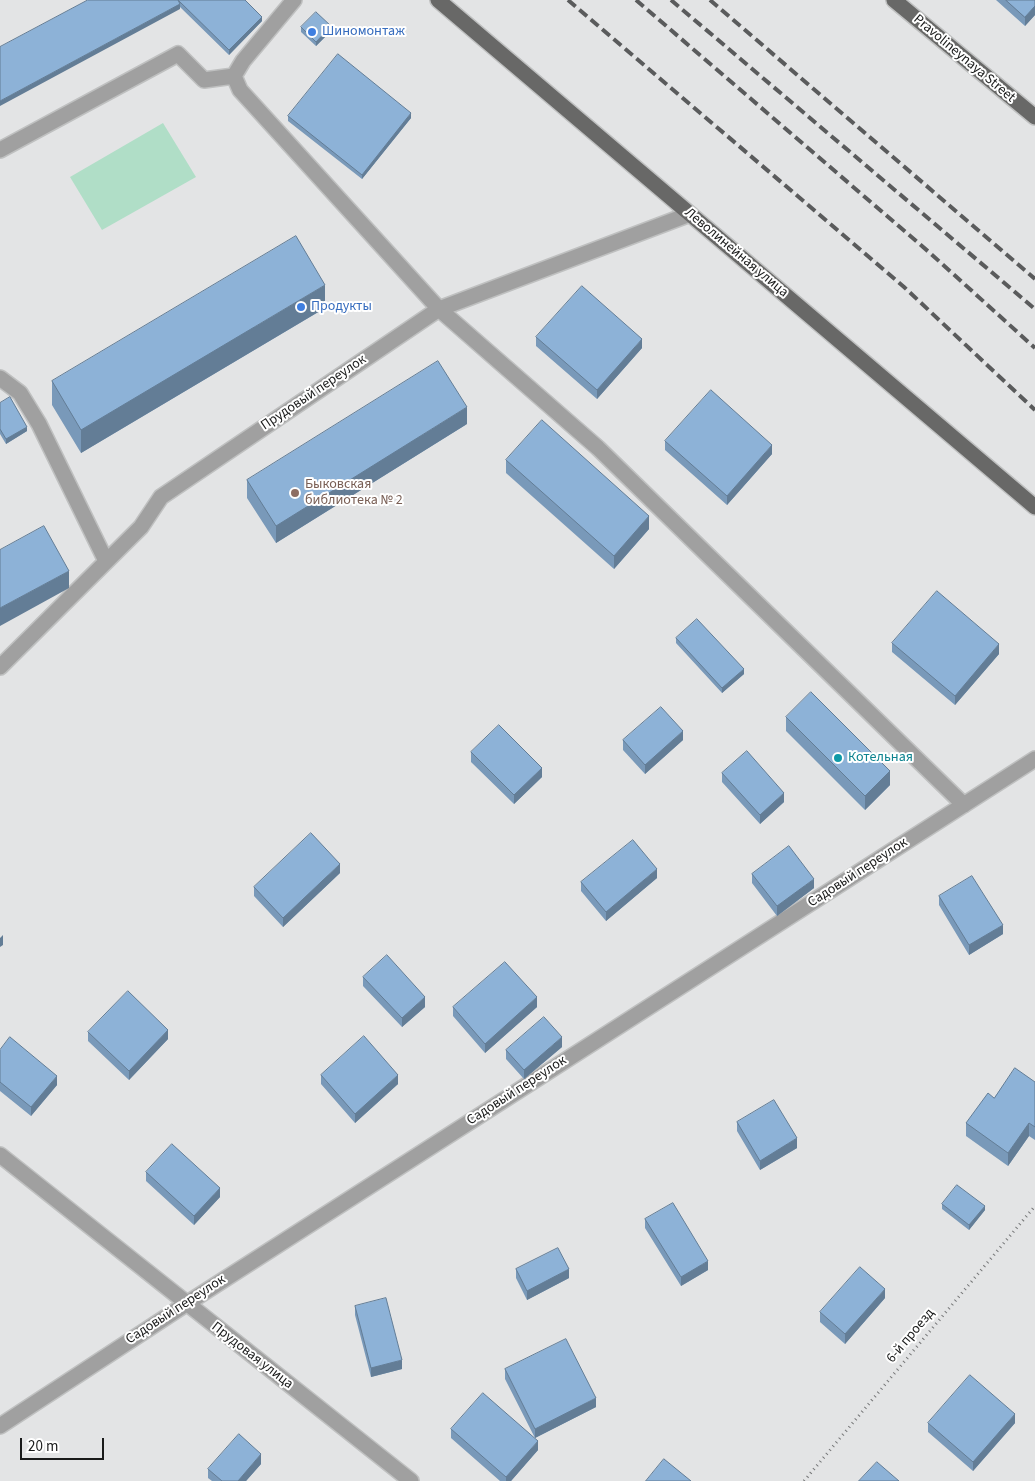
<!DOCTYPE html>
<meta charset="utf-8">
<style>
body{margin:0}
#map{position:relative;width:1035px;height:1481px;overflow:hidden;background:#e3e4e5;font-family:"Source Sans 3",sans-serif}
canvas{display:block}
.scale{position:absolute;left:20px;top:1438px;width:84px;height:22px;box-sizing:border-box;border:2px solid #191a1a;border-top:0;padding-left:6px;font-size:15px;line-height:18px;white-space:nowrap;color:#191a1a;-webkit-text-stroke:4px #fff;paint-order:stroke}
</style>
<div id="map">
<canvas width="1035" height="1481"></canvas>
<div class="scale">20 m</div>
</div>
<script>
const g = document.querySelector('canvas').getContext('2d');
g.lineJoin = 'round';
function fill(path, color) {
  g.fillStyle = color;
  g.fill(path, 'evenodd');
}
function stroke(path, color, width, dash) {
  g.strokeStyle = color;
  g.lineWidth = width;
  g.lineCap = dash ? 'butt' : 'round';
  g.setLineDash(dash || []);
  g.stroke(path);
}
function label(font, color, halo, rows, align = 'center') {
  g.font = font + ' "Source Sans 3",sans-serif';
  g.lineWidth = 4;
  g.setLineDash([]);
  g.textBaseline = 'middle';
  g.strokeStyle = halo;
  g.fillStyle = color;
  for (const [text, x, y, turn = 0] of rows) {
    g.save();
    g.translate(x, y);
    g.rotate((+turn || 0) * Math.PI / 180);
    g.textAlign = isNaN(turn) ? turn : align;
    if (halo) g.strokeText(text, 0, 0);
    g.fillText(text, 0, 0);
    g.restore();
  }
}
fill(new Path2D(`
 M163,123l33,54 -94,53 -32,-53z`), '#b0dec7');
const minor = new Path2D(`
 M294,0l-51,61 -9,15 6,14 199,219 159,139 366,357
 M0,150l178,-96 26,26 30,-4
 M0,378l20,15 19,31 67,137
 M0,667l141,-140 20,-30 278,-188 251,-95
 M0,1155l411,326
 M0,1426l186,-122 849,-545`);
const major = new Path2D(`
 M438,0l597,507
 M894,0l141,117`);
stroke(minor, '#bfc0c0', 18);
stroke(major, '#bfc0c0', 18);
stroke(new Path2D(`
 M804,1481l231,-275`), '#767778', 3, [1, 4]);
stroke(minor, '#a0a0a0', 15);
stroke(major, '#686867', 15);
stroke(new Path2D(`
 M568,0l336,287 131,123
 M636,0l294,253 105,95
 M671,0l364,309
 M710,0l325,279`), '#5a5b5c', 4, [10, 5]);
fill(new Path2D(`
 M88,0h157l17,21 -33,34 -49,-48v2z
 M996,0h39v15l-10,11z
 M301,27l30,4 -15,15 -15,-14z
 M288,116l123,2 -49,61 -74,-58z
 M325,308l-244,145 -29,-48v-24z
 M536,337l106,11 -45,51 -61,-53z
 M0,403l27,28 -21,13 -6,-10z
 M467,424l-191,119 -29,-45v-18z
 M665,441l107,13 -45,51 -62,-55z
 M506,460l143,69 -35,40 -108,-96z
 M676,638l68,36 -22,19 -46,-50z
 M892,643l107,11 -44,51 -63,-53z
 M786,717l104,68 -25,25 -79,-79z
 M623,740h60l-38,34 -22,-24z
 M471,752l71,25 -28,27 -43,-42z
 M722,773l62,29 -24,22 -38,-42z
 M340,873l-57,54 -29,-31v-9z
 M752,874l62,14 -37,28 -25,-33z
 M657,878l-51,43 -25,-30v-9z
 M939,896l64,38 -34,21 -30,-50z
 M363,977l62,30 -23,20 -39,-41z
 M453,1007h84l-52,46 -32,-37z
 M88,1032l80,7 -39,41 -41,-39z
 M562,1047l-38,32 -18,-20v-9z
 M0,1050l57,35 -26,31 -31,-25z
 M321,1075l77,9 -43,39 -34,-39z
 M1035,1082v58l-6,-4 -21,30 -42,-30v-13z
 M737,1122l60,26 -37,22 -23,-39z
 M146,1172l74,25 -26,28 -48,-44z
 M942,1204l43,6 -16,20 -27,-21z
 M645,1219l63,51 -27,16 -36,-58z
 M516,1269l53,9 -42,22 -11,-22z
 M885,1298l-40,46 -25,-22v-10z
 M355,1306l47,63 -31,8 -16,-62z
 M505,1369l91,38 -61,31 -30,-59z
 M928,1423h87l-42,48 -45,-39z
 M451,1429l87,21 -27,31h-11l-49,-43z
 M261,1464l-15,17h-34l-4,-3v-9z`), '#7999b9');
fill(new Path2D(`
 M180,4v5l-180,97v-5z
 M1035,6v9l-10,11v-9z
 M262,17v4l-33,34v-5z
 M331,26v5l-15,15v-4z
 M411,113v5l-49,61v-4z
 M325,285v23l-244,145v-23z
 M642,339v9l-45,51v-9z
 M467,407v17l-191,119v-17z
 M27,427v4l-21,13v-5z
 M772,445v9l-45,51v-9z
 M649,516v13l-35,40v-13z
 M69,571v17l-69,38v-18z
 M999,644v10l-44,51v-9z
 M744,669v5l-22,19v-5z
 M683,731v9l-38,34v-9z
 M542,768v9l-28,27v-9z
 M890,771v14l-25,25v-14z
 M784,793v9l-24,22v-9z
 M340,864v9l-57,54v-9z
 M657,869v9l-51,43v-9z
 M814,879v9l-37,28v-10z
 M1003,925v9l-34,21v-10z
 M3,935v10l-3,2v-9z
 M425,997v10l-23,20v-9z
 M537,997v10l-52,46v-9z
 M168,1030v9l-39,41v-9z
 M562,1037v10l-38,32v-9z
 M398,1075v9l-43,39v-9z
 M57,1076v9l-26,31v-9z
 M1029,1123v13l-21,30v-13z
 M797,1138v10l-37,22v-9z
 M220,1188v9l-26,28v-9z
 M985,1206v4l-16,20v-5z
 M708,1261v9l-27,16v-9z
 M569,1269v9l-42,22v-9z
 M885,1289v9l-40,46v-10z
 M402,1360v9l-31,8v-9z
 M596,1398v9l-61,31v-9z
 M1015,1414v9l-42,48v-9z
 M538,1441v9l-27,31h-5v-4z
 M261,1454v10l-15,17h-8z`), '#637d96');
const building = new Path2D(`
 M88,0h157l17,17 -33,33 -51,-50 2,4 -180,97v-54z
 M1006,0h29v6l-10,11z
 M316,12l15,14 -15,16 -15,-15z
 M338,54l73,59 -49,62 -74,-59z
 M296,236l29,49 -244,145 -29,-49z
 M582,286l60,53 -45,51 -61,-53z
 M438,361l29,46 -191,119 -29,-46z
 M711,390l61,55 -45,51 -62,-55z
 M10,397l17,30 -21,12 -6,-10v-26z
 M542,420l107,96 -35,40 -108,-96z
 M44,526l25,45 -69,37v-58z
 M937,591l62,53 -44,52 -63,-53z
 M697,619l47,50 -22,19 -46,-50z
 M811,692l79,79 -25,25 -79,-79z
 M661,707l22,24 -38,34 -22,-25z
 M499,725l43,43 -28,27 -43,-43z
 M747,751l37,42 -24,22 -38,-42z
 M311,833l29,31 -57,54 -29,-31z
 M633,840l24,29 -51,43 -25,-30z
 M789,846l25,33 -37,27 -25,-32z
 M972,876l31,49 -34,20 -30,-49z
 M387,955l38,42 -23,21 -39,-41z
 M505,962l32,35 -52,47 -32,-37z
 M128,991l40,39 -39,41 -41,-39z
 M544,1017l18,20 -38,33 -18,-20z
 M364,1036l34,39 -43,39 -34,-39z
 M10,1037l47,39 -26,31 -31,-25v-32z
 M1015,1068l20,14v45l-6,-4 -21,30 -42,-30 22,-30 6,5z
 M774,1100l23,38 -37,23 -23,-39z
 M172,1144l48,44 -26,28 -48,-44z
 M957,1185l28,21 -16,19 -27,-21z
 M673,1203l35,58 -27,16 -36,-58z
 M558,1248l11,21 -42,22 -11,-22z
 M860,1267l25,22 -40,45 -25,-22z
 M386,1298l16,62 -31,8 -16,-62z
 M566,1339l30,59 -61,31 -30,-60z
 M970,1375l45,39 -42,48 -45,-39z
 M483,1393l55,48 -32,36 -55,-48z
 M239,1434l22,20 -23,27h-16l-14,-12z
 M664,1459l27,22h-45z
 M877,1462l22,19h-40z`);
fill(building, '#8db2d7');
stroke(building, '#637d96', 1);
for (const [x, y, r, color] of [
 [312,32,5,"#3f7fe0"],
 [301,307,5,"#3f7fe0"],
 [295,493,5,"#8d6e63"],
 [838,758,5,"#0f9aa8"]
]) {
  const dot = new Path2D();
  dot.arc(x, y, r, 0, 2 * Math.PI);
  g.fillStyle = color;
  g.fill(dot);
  stroke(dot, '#fff', 2);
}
label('14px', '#366cbe', '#fff', [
 ["Шиномонтаж",322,32],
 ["Продукты",311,307]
], 'left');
label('14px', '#191a1a', '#fff', [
 ["Pravolineynaya Street",964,59,40],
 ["Леволинейная улица",736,253,40],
 ["Прудовый переулок",314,393,-34],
 ["Садовый переулок",858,873,-33],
 ["Садовый переулок",517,1091,-33],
 ["Садовый переулок",176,1310,-33],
 ["6-й проезд",911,1336,-50],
 ["Прудовая улица",252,1356,38]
]);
label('14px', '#785e54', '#fff', [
 ["Быковская",305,485],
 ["библиотека № 2",305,501]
], 'left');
label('14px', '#0d838f', '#fff', [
 ["Котельная",848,758]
], 'left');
</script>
